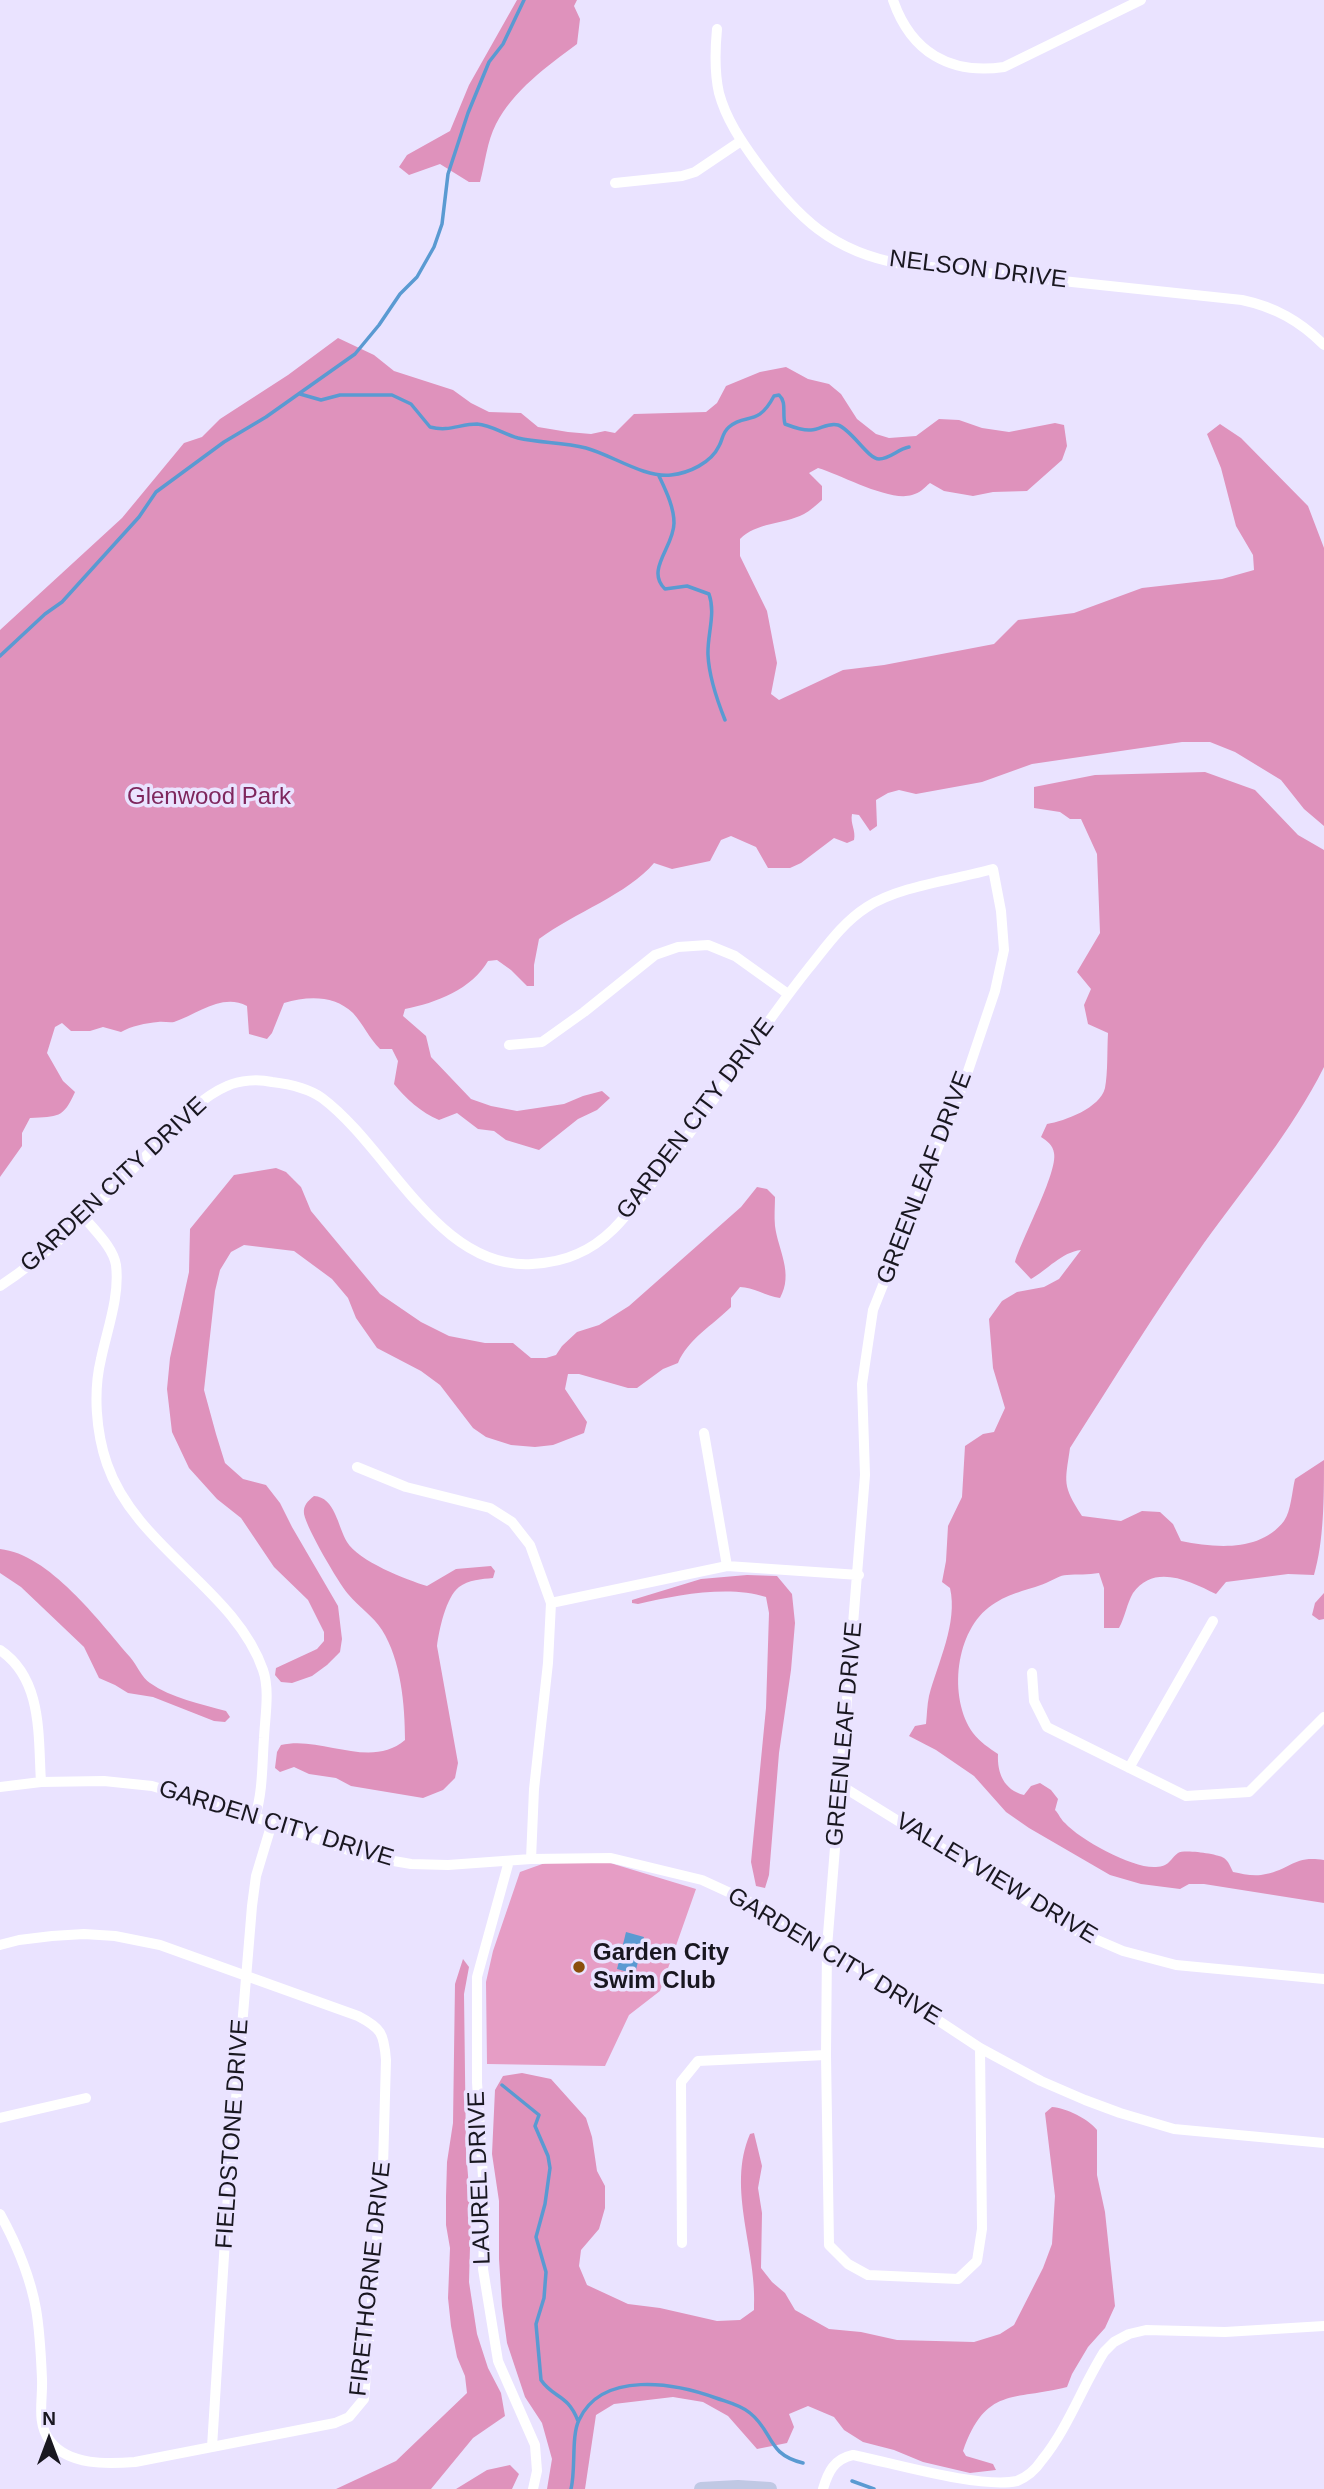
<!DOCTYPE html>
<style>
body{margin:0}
#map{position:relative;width:1324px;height:2489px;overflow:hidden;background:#eae3ff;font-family:Arial,sans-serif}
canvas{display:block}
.north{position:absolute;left:14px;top:2405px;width:70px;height:70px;-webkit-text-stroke:5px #eae3ff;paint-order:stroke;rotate:0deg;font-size:19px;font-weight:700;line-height:28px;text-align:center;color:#191720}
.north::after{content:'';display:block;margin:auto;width:24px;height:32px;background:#191720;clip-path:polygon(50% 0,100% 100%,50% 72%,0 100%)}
</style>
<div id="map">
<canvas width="1324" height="2489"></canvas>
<div class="north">N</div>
</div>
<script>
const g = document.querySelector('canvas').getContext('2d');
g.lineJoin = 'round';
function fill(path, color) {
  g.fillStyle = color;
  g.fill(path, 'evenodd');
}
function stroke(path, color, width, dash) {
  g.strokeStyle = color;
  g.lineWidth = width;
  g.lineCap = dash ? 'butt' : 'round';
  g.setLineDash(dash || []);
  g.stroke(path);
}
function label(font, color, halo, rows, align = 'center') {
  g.font = font + ' Arial,sans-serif';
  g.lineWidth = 7;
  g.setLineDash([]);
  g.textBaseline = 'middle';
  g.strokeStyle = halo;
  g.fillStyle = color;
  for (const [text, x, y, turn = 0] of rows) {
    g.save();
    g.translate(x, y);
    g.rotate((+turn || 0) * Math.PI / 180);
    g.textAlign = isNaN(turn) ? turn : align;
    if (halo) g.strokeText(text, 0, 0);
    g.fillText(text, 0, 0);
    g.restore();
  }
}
fill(new Path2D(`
 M607,1862l89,27 -36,102 -31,24 -24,51 -118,-2 -1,-82 7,-31 27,-79 25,-9z`), '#e69dc5');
fill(new Path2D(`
 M517,0h60l-3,6 6,13 -3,25c-30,22 -64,47 -81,80 -9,17 -11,40 -16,58h-11l-29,-18 -31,11 -10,-8 8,-12 43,-24 19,-46z
 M338,338l36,17 20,16 59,19 18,13 18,9 32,1 17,14 30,5 23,2 14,-3 10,2 19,-19 72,-2 11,-9 9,-17 34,-14 26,-5 22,12 21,5 12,10 16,25 19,15 13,4 27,-2 23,-17 20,1 23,8 27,4 46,-9 9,2 3,21 -5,14 -35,31 -34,1 -20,4 -29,-5 -14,-8c-6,5 -10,10 -18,12 -23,7 -70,-20 -94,-27l-9,5 13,13v14c-6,5 -12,11 -18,14 -22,11 -47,8 -64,25v17l27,55 10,52 -6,31 8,6 64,-30 41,-5 110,-21 24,-24 56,-7 68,-25 80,-9 32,-9 -1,-15 -17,-29 -15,-58 -14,-34 13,-10 21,14 67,68 16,42v278l-20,-17 -23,-29 -46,-28 -25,-10h-28l-150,22 -50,18 -66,12 -17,-4 -11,3 -12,7 1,26 -7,5 -11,-16 -7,-1c-2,10 4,16 2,26l-7,3 -13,-5 -33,25 -11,5h-22l-12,-21 -25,-11 -10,4 -11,21 -38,8 -18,-6c-26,31 -80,50 -115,76l-5,26v21h-7l-16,-16 -14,-10 -9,1c-16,28 -52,42 -83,48l-2,7 23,20 5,21 40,42 20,7 26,5 47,-7 19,-8 19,-5 8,7 -13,12 -19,9 -39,31 -33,-10 -12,-9 -16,-2 -21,-16 -18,7c-17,-7 -34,-22 -45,-36l4,-23 -6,-12h-12c-11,-11 -17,-25 -27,-36 -19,-18 -45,-17 -69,-10l-12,30 -5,6 -18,-5 -2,-28c-25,-13 -49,8 -73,16 -5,1 -11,-1 -16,0 -12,1 -27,4 -37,10l-18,-5 -13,4h-19l-9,-8 -7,4 -8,26 16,28 12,11c-12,27 -17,24 -45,26l-8,15v13l-22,31v-547l122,-112 62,-75 18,-6 18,-18 68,-44z
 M1205,772l50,18 43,45 26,15v217c-32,64 -78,118 -120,176 -47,66 -90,136 -134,205 -5,35 -8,37 12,68l39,5 21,-10 18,1 13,12 8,17c35,7 79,11 103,-20 7,-10 8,-30 11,-42l29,-19c0,37 0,81 -10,115l-26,-1 -62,8 -10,12c-26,-13 -62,-31 -83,-1 -6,10 -8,24 -14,35h-15v-40l-5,-15c-11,2 -22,1 -32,2 -7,0 -14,5 -21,8 -20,8 -35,9 -54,22 -37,25 -44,93 -19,128 7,9 16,15 25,21 -1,19 6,36 26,41l7,-9 9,-3 11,7 7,9 -3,11c4,4 6,10 10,13 15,17 69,46 91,44 14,-1 13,-7 22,-14 6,-4 40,1 46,5 5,4 6,8 9,14 10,2 22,5 33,2 25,-5 28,-19 58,-14v43l-120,-19h-15l-9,5 -39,-5 -31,-9 -81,-47 -23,-16 -32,-36 -38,-26 -27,-14 6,-10 11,-2c1,-9 1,-19 3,-28 9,-34 29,-73 21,-108l-8,-6 4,-21 2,-35 14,-29 3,-51 18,-12 11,-2 11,-24 -12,-40 -4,-49 13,-18 15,-9 27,-5 15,-8 22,-29c-19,2 -34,20 -50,29l-16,-17c7,-24 43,-90 39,-109 -1,-8 -7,-12 -13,-16l6,-13c18,-3 53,-16 58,-36 3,-15 2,-39 3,-55l-20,-9 -4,-19 7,-16 -14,-17 23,-39 -3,-79 -16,-35h-11l-10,-7 -26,-4v-21l61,-12z
 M276,1168l10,4 15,15 10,24 69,83 41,28 28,14 36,7h28l18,15h15l10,-3 6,-9 15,-14 22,-7 30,-19 112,-99 16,-20 10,2 8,8c0,9 -1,19 0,29 3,24 19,47 5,72 -14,-2 -27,-11 -40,-11l-9,11v9c-18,18 -43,32 -53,56l-15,6 -26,19h-9l-49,-14h-11l-3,15 22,33 -3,11 -31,12 -18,2 -24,-2 -25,-8 -13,-9 -33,-43 -19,-14 -44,-23 -21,-30 -8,-20 -16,-19 -38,-28 -50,-6 -13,7 -11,18 -5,21 -11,99 12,44 9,29 18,16 23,6 14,18 12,24 46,79 4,33 -2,13 -13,13 -15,11 -20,7 -11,-1 -6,-7 1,-7 41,-19 7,-8v-9l-16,-32 -34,-33 -33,-49 -24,-19 -28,-31 -17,-36 -5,-43 3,-31 19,-86 1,-43 44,-54z
 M314,1496c21,1 24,31 33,46 11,19 60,38 80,44l29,-17 35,-3 4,5 -2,7c-11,1 -25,2 -34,9 -13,10 -20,43 -22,59l21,117 -3,15 -12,12 -20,8 -72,-12 -15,-8 -27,-4 -15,-7 -14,5 -5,-4 2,-16 4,-7c40,-10 89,25 124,-5 0,-35 -4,-80 -23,-110 -9,-14 -23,-23 -34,-36 -10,-12 -41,-65 -44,-80 -1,-9 4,-13 10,-18z
 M0,1549c49,5 99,72 130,108 7,8 12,21 20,26 21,15 51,21 76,28l4,6 -5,5 -11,-1 -61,-24 -25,-4 -13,-8 -16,-7 -15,-31 -63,-60 -21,-14z
 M747,1575l30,1 15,18 3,29 -4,47 -12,83 -10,122 -4,13 -9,-2 -5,-24 15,-154 3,-95 -3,-16c-37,-12 -90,-2 -128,7l-6,-1v-3l69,-21z
 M1324,1593v26l-5,1 -7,-5 3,-12z
 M463,1959l6,8 -5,27 2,157 5,61 -2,70 8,52 11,34 13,25 4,23 -32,22 -42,51h-95l60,-28 71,-68 -2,-17 -8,-19 -6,-31 -3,-28 2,-50 -4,-23v-28l1,-35 6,-39 2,-139z
 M522,2073l29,6 35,39 6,19 5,34 8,15v22l-6,21 -18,21 -2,16 8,19 41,19 32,4 57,13 23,-1 14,-10c4,-58 -28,-121 -4,-176l4,-1 8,33 -4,22 4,25 -1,55 11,14 13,11 10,17 34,19 32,3 36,8 77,2 26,-8 14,-9 29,-57 9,-24 3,-48 -10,-83 7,-6c14,1 37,12 45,23v45l8,37 10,94 -10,22 -17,19 -16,27 -5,13c-54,14 -81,-1 -104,64l3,5 27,8 3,6 -26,3 -47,-11 -29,-12 -31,-8 -19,-12 -10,-13 -26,-11 -19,8 5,13 -7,16 -30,6 -29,-33 -25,-14 -30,-5 -59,7 -18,11 -11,74h-38l5,-30 -10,-36 -17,-26 -18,-54 -5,-37 -3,-47v-58l-7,-47 3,-64 8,-14z
 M510,2465l9,9 -7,15h-56l31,-19z`), '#df92bc');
fill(new Path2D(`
 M626,1932l18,5 -9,37 -18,-5z`), '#5a9ad2');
stroke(new Path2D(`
 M300,394l21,6 19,-5h52l19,9 19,23c19,5 30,-3 47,-3 14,1 27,10 41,14 22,5 45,4 68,10 26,7 58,30 85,27 18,-2 40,-12 48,-29 4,-7 3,-13 10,-19 17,-15 28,1 45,-31l5,-1c8,7 3,19 6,29 8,3 18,7 26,6 9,0 17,-8 27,-5 14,5 30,34 41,34 11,0 19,-10 30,-12
 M659,476c7,15 15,31 15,47 0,24 -29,47 -9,66l22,-3 22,8c7,20 -2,41 -1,61 1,22 9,45 17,65
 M0,656l45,-42 17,-12 77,-85 17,-25 68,-50 42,-25 89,-63 24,-29 21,-31 17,-17 17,-30 8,-23 6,-50 20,-61 21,-51 14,-18 21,-44
 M502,2085l37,30 -4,11 13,30 2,12 -5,36 -9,33 10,35 -2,26 -8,26 5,56c12,18 27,14 37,41
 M852,2481l22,8
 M571,2489c5,-20 0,-53 8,-69 23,-50 96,-37 137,-22 11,4 25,7 34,15 24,19 16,41 53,50`), '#5a9ad2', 3.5);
stroke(new Path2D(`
 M893,0c18,52 57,75 111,67l137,-67
 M717,29c-2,21 -3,42 2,64 7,26 22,48 38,70 40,54 75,89 145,101l340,36c33,7 58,21 82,45
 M615,183l67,-7 13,-4 46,-31
 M509,1045l33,-3 42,-30 71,-57 23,-8 30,-2 27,11 53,38
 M84,1217c11,14 29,30 32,48 4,31 -9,65 -15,94 -8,33 -5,73 6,105 29,84 128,125 156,206 7,20 2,47 1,68 -2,27 -1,53 -9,79
 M0,1286c57,-37 104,-89 152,-136 23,-23 45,-51 75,-64 13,-6 31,-7 45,-4 17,2 36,6 50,16 67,50 116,172 210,166 16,-1 30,-3 45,-10 34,-14 53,-44 76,-72 55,-69 100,-144 155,-213 18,-22 34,-46 59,-62 32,-21 87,-27 126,-38l8,42 3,39 -9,41 -30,89 -92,230 -11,74 3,91 -38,472 -1,108 3,190 19,19 20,11 90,4 19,-18 5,-32 -2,-181
 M704,1433l23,133
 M357,1467l49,20 84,21 22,14 18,23 21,58 -3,60 -14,126 -3,70
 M551,1603l176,-37 132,9
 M0,1650c43,29 38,86 41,132
 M1032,1673l2,28 13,26 139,69 63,-4 75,-75
 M1129,1768l84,-147
 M840,1785l234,145 49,21 53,14 148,14
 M0,1787l41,-5 63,-1 48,5 103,31 110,39 46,8 37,1 83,-6 80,-1 91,22 63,29 62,38 153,101 61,33 44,19 35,13 54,16 150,14
 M509,1861l-32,116v105l8,128 -2,59 15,92 37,84 2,26 -4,18
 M0,1945l19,-5 33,-4 32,-2 31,2 45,9 198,71c23,12 26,17 28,44l-3,107 -19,232 -15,18 -14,6 -200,39c-27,2 -66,4 -85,-21 -14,-18 -7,-41 -8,-62 -1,-23 -2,-47 -6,-70 -6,-33 -20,-66 -36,-95
 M0,2118l86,-20
 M682,2243l-1,-161 17,-21 128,-6
 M212,2447l15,-239 25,-302 4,-30 16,-53
 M823,2489c5,-17 11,-30 30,-34 40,8 127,34 164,26 10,-4 19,-12 25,-21 26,-32 40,-73 62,-108l10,-10 15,-8 17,-4 79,2 99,-6`), '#fff', 10);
stroke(new Path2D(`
 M701,2489l37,-2 32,2`), '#c0c8e4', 14);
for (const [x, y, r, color] of [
 [579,1967,7,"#8a4e0c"]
]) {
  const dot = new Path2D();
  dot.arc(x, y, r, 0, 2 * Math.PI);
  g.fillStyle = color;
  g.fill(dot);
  stroke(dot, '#eae3ff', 2.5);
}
label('24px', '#191720', '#eae3ff', [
 ["NELSON DRIVE",978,270,7],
 ["GARDEN CITY DRIVE",696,1119,-53],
 ["GREENLEAF DRIVE",925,1178,-69],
 ["GARDEN CITY DRIVE",114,1185,-43],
 ["GREENLEAF DRIVE",845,1734,-85],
 ["GARDEN CITY DRIVE",276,1824,17],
 ["VALLEYVIEW DRIVE",996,1879,31],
 ["GARDEN CITY DRIVE",834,1957,31],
 ["FIELDSTONE DRIVE",233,2134,-86],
 ["LAUREL DRIVE",480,2178,-92],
 ["FIRETHORNE DRIVE",371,2279,-84]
]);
label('24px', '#7e265d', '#eae3ff', [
 ["Glenwood Park",209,797]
]);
label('bold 24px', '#191720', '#eae3ff', [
 ["Garden City",593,1953],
 ["Swim Club",593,1981]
], 'left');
</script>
